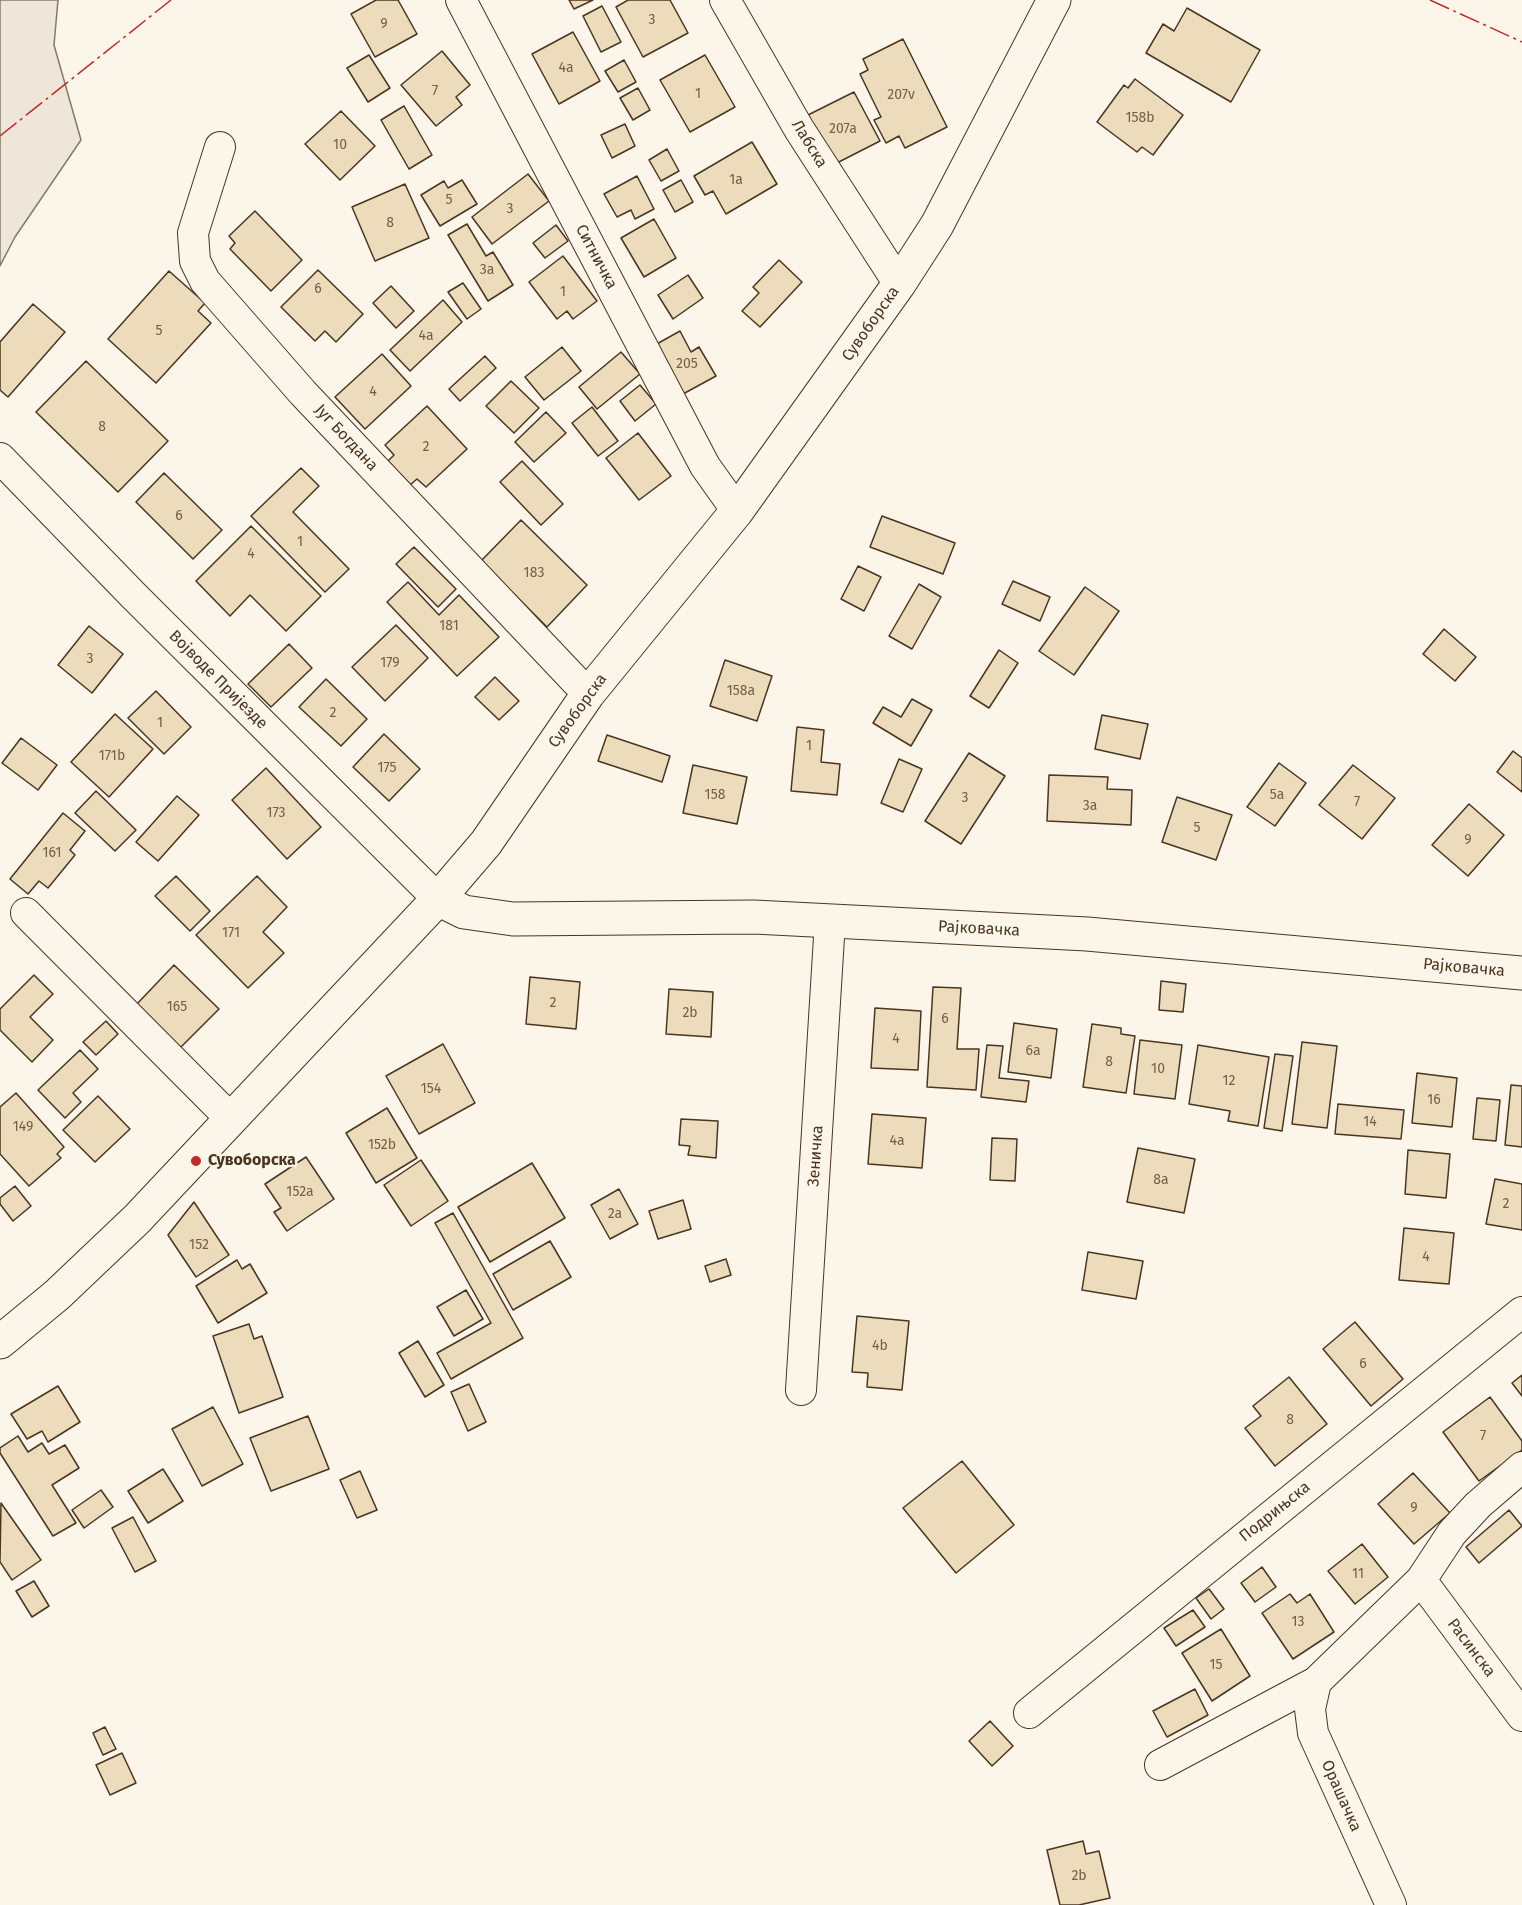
<!DOCTYPE html>
<meta charset="utf-8">
<style>
body{margin:0}
canvas{display:block;background:#fbf6e9}
</style>
<canvas width="1522" height="1905"></canvas>
<script>
const g = document.querySelector('canvas').getContext('2d');
g.lineJoin = 'round';
function fill(path, color) {
  g.fillStyle = color;
  g.fill(path, 'evenodd');
}
function stroke(path, color, width, dash) {
  g.strokeStyle = color;
  g.lineWidth = width;
  g.lineCap = dash ? 'butt' : 'round';
  g.setLineDash(dash || []);
  g.stroke(path);
}
function label(font, color, halo, rows, align = 'center') {
  g.font = font + ' "Fira Sans",sans-serif';
  g.lineWidth = 4.5;
  g.setLineDash([]);
  g.textBaseline = 'middle';
  g.strokeStyle = halo;
  g.fillStyle = color;
  for (const [text, x, y, turn = 0] of rows) {
    g.save();
    g.translate(x, y);
    g.rotate((+turn || 0) * Math.PI / 180);
    g.textAlign = isNaN(turn) ? turn : align;
    if (halo) g.strokeText(text, 0, 0);
    g.fillText(text, 0, 0);
    g.restore();
  }
}
const green = new Path2D(`
 M0,0h58l-4,45 27,95 -66,97 -15,29z`);
fill(green, '#ede6d9');
stroke(green, '#887966', 1.5);
const building = new Path2D(`
 M376,0h22l19,34 -42,23 -24,-43z
 M569,0h24l-19,9z
 M628,0h42l18,33 -45,24 -27,-50z
 M602,6l19,36 -20,10 -18,-36z
 M1187,8l73,42 -29,52 -85,-49 17,-29 11,7z
 M573,32l27,49 -41,23 -27,-50z
 M903,39l44,88 -42,21 -6,-12 -13,7 -12,-23 7,-3 -21,-43 8,-4 -5,-11z
 M442,51l28,34 -14,12 6,8 -26,21 -35,-41z
 M369,55l21,33 -22,14 -21,-34z
 M705,55l30,52 -45,25 -30,-52z
 M624,60l12,22 -18,10 -13,-21z
 M1135,79l48,36 -30,40 -11,-8 -5,5 -40,-30 27,-37 4,3z
 M638,88l12,22 -17,10 -13,-22z
 M854,92l26,49 -49,25 -25,-50z
 M404,106l28,49 -23,14 -28,-49z
 M341,111l34,35 -35,34 -35,-36z
 M625,124l10,22 -23,12 -11,-23z
 M752,142l25,42 -51,30 -13,-23 -8,4 -11,-19z
 M667,149l12,22 -18,10 -12,-21z
 M528,174l21,27 -57,43 -20,-27z
 M637,176l17,33 -19,10 -4,-9 -14,7 -13,-23z
 M462,180l15,24 -37,22 -19,-31 23,-14 4,7z
 M681,180l12,22 -18,10 -12,-22z
 M405,184l24,54 -54,23 -23,-54z
 M255,211l47,49 -31,31 -41,-42 5,-6 -6,-7z
 M654,219l22,39 -32,19 -23,-39z
 M467,224l19,32 7,-4 20,33 -25,16 -40,-66z
 M556,225l12,16 -23,17 -12,-15z
 M563,256l34,45 -24,18 -6,-8 -10,8 -28,-37z
 M779,260l23,22 -42,45 -18,-16 17,-18 -6,-6z
 M318,270l45,44 -27,28 -11,-11 -10,10 -34,-34z
 M169,271l36,32 -7,8 13,12 -55,60 -48,-44z
 M688,275l15,23 -30,21 -15,-24z
 M463,283l18,26 -14,10 -19,-27z
 M391,286l23,25 -18,17 -23,-25z
 M443,300l19,22 -52,49 -20,-21z
 M33,304l32,28 -57,65 -8,-7v-48z
 M680,331l11,21 8,-5 17,29 -33,18 -28,-49z
 M562,347l19,24 -37,29 -19,-23z
 M621,352l19,22 -43,35 -18,-22z
 M382,354l29,32 -46,43 -30,-32z
 M485,356l11,12 -36,33 -11,-12z
 M86,361l82,80 -50,51 -82,-80z
 M511,381l28,27 -25,25 -28,-27z
 M640,385l16,19 -21,17 -15,-20z
 M427,406l40,43 -41,38 -9,-8 -7,6 -22,-24 6,-6 -9,-10z
 M592,407l26,34 -20,15 -26,-33z
 M546,412l20,21 -32,29 -19,-20z
 M638,433l33,43 -32,24 -33,-42z
 M522,461l41,43 -22,21 -41,-43z
 M301,468l18,18 -26,26 56,57 -24,23 -74,-76z
 M164,473l58,57 -29,29 -57,-57z
 M882,516l73,27 -12,31 -73,-27z
 M521,520l66,65 -40,42 -66,-66z
 M251,526l70,70 -35,35 -36,-36 -20,21 -34,-35z
 M414,547l42,42 -18,18 -42,-43z
 M858,566l23,11 -17,34 -23,-12z
 M1013,581l37,16 -10,24 -38,-17z
 M408,582l31,33 20,-20 40,42 -42,39 -70,-74z
 M919,584l22,13 -29,52 -23,-13z
 M1085,587l34,24 -45,64 -35,-24z
 M396,625l32,33 -43,43 -33,-34z
 M89,626l34,28 -31,39 -34,-28z
 M1444,629l32,28 -21,24 -32,-27z
 M289,644l23,24 -41,39 -23,-23z
 M999,650l19,13 -29,45 -19,-12z
 M725,660l47,16 -15,45 -47,-15z
 M495,677l24,24 -20,19 -24,-23z
 M326,679l41,40 -26,27 -42,-39z
 M156,691l35,36 -27,27 -36,-36z
 M912,699l20,11 -21,36 -38,-23 10,-16 18,10z
 M115,714l38,35 -44,48 -38,-35z
 M1102,715l46,9 -8,35 -45,-10z
 M797,727l27,3 -3,32 19,2 -3,31 -46,-4z
 M384,734l36,35 -31,32 -36,-34z
 M607,735l63,21 -8,26 -64,-21z
 M21,738l36,27 -19,25 -36,-27z
 M1513,751l9,7v34l-25,-20z
 M969,753l36,23 -44,68 -36,-23z
 M899,759l23,10 -19,43 -22,-9z
 M1279,763l27,20 -31,43 -28,-19z
 M693,765l54,12 -10,47 -54,-11z
 M1353,765l42,33 -33,41 -43,-34z
 M266,768l55,59 -34,32 -55,-59z
 M1049,775l59,2 -1,12 25,1 -1,35 -84,-4z
 M96,791l40,39 -21,21 -40,-38z
 M177,796l22,19 -41,46 -22,-19z
 M1177,797l55,18 -16,45 -54,-18z
 M1469,804l35,31 -36,41 -36,-31z
 M63,813l22,18 -15,19 5,5 -27,33 -9,-7 -11,13 -18,-15z
 M176,876l34,35 -20,20 -35,-35z
 M257,876l30,31 -24,25 21,21 -36,35 -52,-53z
 M174,965l45,44 -39,39 -44,-43z
 M34,975l19,19 -23,23 23,23 -21,22 -32,-32v-21z
 M530,977l50,5 -4,47 -50,-5z
 M1161,981l25,3 -3,28 -24,-2z
 M933,987l28,1 -4,61h22l-3,41 -49,-3z
 M669,989l44,3 -2,45 -45,-3z
 M875,1008l46,3 -3,59 -47,-2z
 M106,1021l12,13 -22,21 -13,-13z
 M1014,1023l43,6 -6,49 -43,-6z
 M1092,1024l29,4v6l14,2 -9,57 -43,-6z
 M1140,1040l42,5 -7,54 -41,-5z
 M1302,1042l35,4 -10,82 -35,-4z
 M443,1044l32,59 -56,31 -33,-58z
 M987,1045l16,1 -4,32 30,3 -3,21 -45,-5z
 M1198,1045l71,12 -11,69 -30,-5 2,-10 -41,-7z
 M80,1050l18,19 -25,24 8,9 -16,16 -27,-28z
 M1275,1054l18,2 -11,75 -18,-3z
 M1417,1073l40,5 -5,49 -40,-4z
 M1511,1085l11,1v61l-17,-2z
 M16,1093l48,54 -7,7 4,4 -32,28 -29,-32v-47z
 M98,1096l32,33 -35,33 -32,-32z
 M1477,1098l23,2 -4,41 -23,-2z
 M1338,1104l66,6 -3,29 -66,-5z
 M387,1108l30,50 -41,25 -30,-50z
 M872,1114l54,4 -4,50 -54,-4z
 M681,1119l37,2 -2,37 -28,-3 2,-9 -11,-1z
 M992,1138l25,1 -2,42 -25,-1z
 M1138,1148l57,11 -11,54 -57,-11z
 M1408,1150l42,4 -4,44 -41,-4z
 M306,1157l28,42 -47,32 -13,-19 7,-4 -16,-24z
 M421,1160l27,41 -37,25 -27,-41z
 M532,1163l33,55 -75,44 -32,-55z
 M1495,1179l27,5v46l-36,-6z
 M15,1186l16,20 -18,15 -13,-17v-6z
 M619,1189l19,35 -28,15 -19,-34z
 M683,1200l8,29 -33,10 -9,-28z
 M194,1202l35,53 -33,22 -28,-42z
 M453,1213l70,125 -72,41 -14,-26 54,-30 -56,-100z
 M1404,1228l50,5 -5,51 -50,-4z
 M550,1241l21,36 -58,33 -20,-36z
 M1088,1252l55,9 -7,38 -54,-9z
 M726,1259l5,16 -21,7 -5,-16z
 M237,1260l5,9 8,-5 17,29 -49,30 -22,-37z
 M466,1290l17,29 -29,17 -17,-29z
 M857,1316l52,5 -7,69 -35,-3 1,-14 -16,-1z
 M1355,1322l48,57 -32,27 -48,-57z
 M249,1324l5,15 8,-3 21,61 -44,16 -26,-77z
 M418,1341l26,44 -19,12 -26,-44z
 M1522,1375v21l-10,-13z
 M1289,1377l38,47 -52,42 -30,-38 16,-12 -8,-10z
 M469,1384l17,38 -18,9 -17,-39z
 M58,1386l22,36 -32,20 -6,-11 -15,8 -16,-25z
 M1490,1397l32,44v9l-43,31 -36,-49z
 M213,1407l30,57 -41,22 -30,-57z
 M308,1416l21,53 -58,22 -21,-53z
 M18,1436l10,16 14,-9 7,11 16,-9 14,23 -27,17 24,38 -23,13 -53,-83v-5z
 M962,1461l52,64 -58,48 -53,-65z
 M163,1469l20,32 -35,22 -20,-32z
 M360,1471l17,39 -20,8 -17,-38z
 M1413,1473l37,40 -36,31 -36,-40z
 M101,1490l12,17 -29,21 -12,-18z
 M1,1503l40,57 -29,20 -12,-18z
 M1509,1510l13,16 -43,37 -13,-16z
 M133,1517l23,44 -21,11 -23,-44z
 M1362,1544l26,33 -33,27 -27,-33z
 M1262,1567l14,20 -21,15 -14,-19z
 M34,1581l15,25 -17,11 -16,-26z
 M1209,1589l15,20 -13,10 -15,-21z
 M1290,1594l7,9 13,-9 24,38 -41,27 -31,-46z
 M1193,1610l12,17 -29,19 -12,-18z
 M1221,1629l29,47 -38,25 -30,-48z
 M1195,1689l13,26 -41,22 -14,-26z
 M990,1721l23,25 -21,20 -23,-25z
 M105,1727l11,22 -13,6 -10,-22z
 M122,1753l14,30 -26,12 -14,-30z
 M1083,1841l3,13 13,-3 11,47 -31,7h-19l-13,-55z`);
fill(building, '#ecdcbc');
stroke(building, '#4a3520', 1.5);
const minor = new Path2D(`
 M461,0l244,466 32,45
 M725,0l74,129 100,155
 M220,147l-27,86 2,28 10,20 98,112 285,301
 M0,458l133,137 305,304
 M26,913l204,205
 M801,1390l29,-469
 M1421,1580l101,136
 M1316,1682l-6,27 3,24 78,172
 M1029,1713l493,-401
 M1160,1765l156,-83 105,-102 31,-47 26,-28 44,-38`);
const secondary = new Path2D(`
 M438,899l26,13 49,7 241,-2 333,17 435,39
 M0,1342l57,-47 80,-76 301,-320 48,-56 102,-149 149,-183 162,-227 38,-59 117,-225`);
stroke(minor, '#4a3520', 32);
stroke(secondary, '#4a3520', 35);
stroke(minor, '#fbf6e9', 30);
stroke(secondary, '#fbf6e9', 33);
stroke(new Path2D(`
 M1430,0l92,42
 M0,136l171,-136`), '#c62828', 1.5, [21, 4.5, 3, 4.5]);
for (const [x, y, r, color] of [
 [196,1161,6,"#c62828"]
]) {
  const dot = new Path2D();
  dot.arc(x, y, r, 0, 2 * Math.PI);
  g.fillStyle = color;
  g.fill(dot);
  stroke(dot, '#fbf6e9', 2);
}
label('14px', '#725f47', null, [
 ["3",652,20],
 ["9",384,24],
 ["4a",566,68],
 ["7",435,91],
 ["1",698,94],
 ["207v",901,95],
 ["158b",1140,118],
 ["207a",843,129],
 ["10",340,145],
 ["1a",736,180],
 ["5",449,200],
 ["3",510,209],
 ["8",390,223],
 ["3a",487,270],
 ["6",318,289],
 ["1",563,292],
 ["5",159,331],
 ["4a",426,336],
 ["205",687,364],
 ["4",373,392],
 ["8",102,427],
 ["2",426,447],
 ["6",179,516],
 ["1",300,542],
 ["4",251,554],
 ["183",534,573],
 ["181",449,626],
 ["3",90,659],
 ["179",390,663],
 ["158a",741,691],
 ["2",333,713],
 ["1",160,723],
 ["1",809,746],
 ["171b",112,756],
 ["175",387,768],
 ["158",715,795],
 ["5a",1277,795],
 ["3",965,798],
 ["7",1357,802],
 ["3a",1090,806],
 ["173",276,813],
 ["5",1197,828],
 ["9",1468,840],
 ["161",52,853],
 ["171",231,933],
 ["2",553,1003],
 ["165",177,1007],
 ["2b",690,1013],
 ["6",945,1019],
 ["4",896,1039],
 ["6a",1033,1051],
 ["8",1109,1062],
 ["10",1158,1069],
 ["12",1229,1081],
 ["154",431,1089],
 ["16",1434,1100],
 ["14",1370,1122],
 ["149",23,1127],
 ["4a",897,1141],
 ["152b",382,1145],
 ["8a",1161,1180],
 ["152a",300,1192],
 ["2",1506,1204],
 ["2a",615,1214],
 ["152",199,1245],
 ["4",1426,1257],
 ["4b",880,1346],
 ["6",1363,1364],
 ["8",1290,1420],
 ["7",1483,1436],
 ["9",1414,1508],
 ["11",1358,1574],
 ["13",1298,1622],
 ["15",1216,1665],
 ["2b",1079,1876]
]);
label('16px', '#4a3520', '#fbf6e9', [
 ["Лабска",809,144,58],
 ["Ситничка",596,257,62],
 ["Сувоборска",871,324,-55],
 ["Југ Богдана",346,438,47],
 ["Војводе Пријезде",218,680,45],
 ["Сувоборска",578,711,-54],
 ["Рајковачка",979,929,3],
 ["Рајковачка",1464,968,5],
 ["Зеничка",816,1156,-86],
 ["Подрињска",1275,1512,-39],
 ["Расинска",1471,1648,53],
 ["Орашачка",1341,1796,66]
]);
label('bold 16px', '#4a3520', '#fbf6e9', [
 ["Сувоборска",208,1161]
], 'left');
</script>
